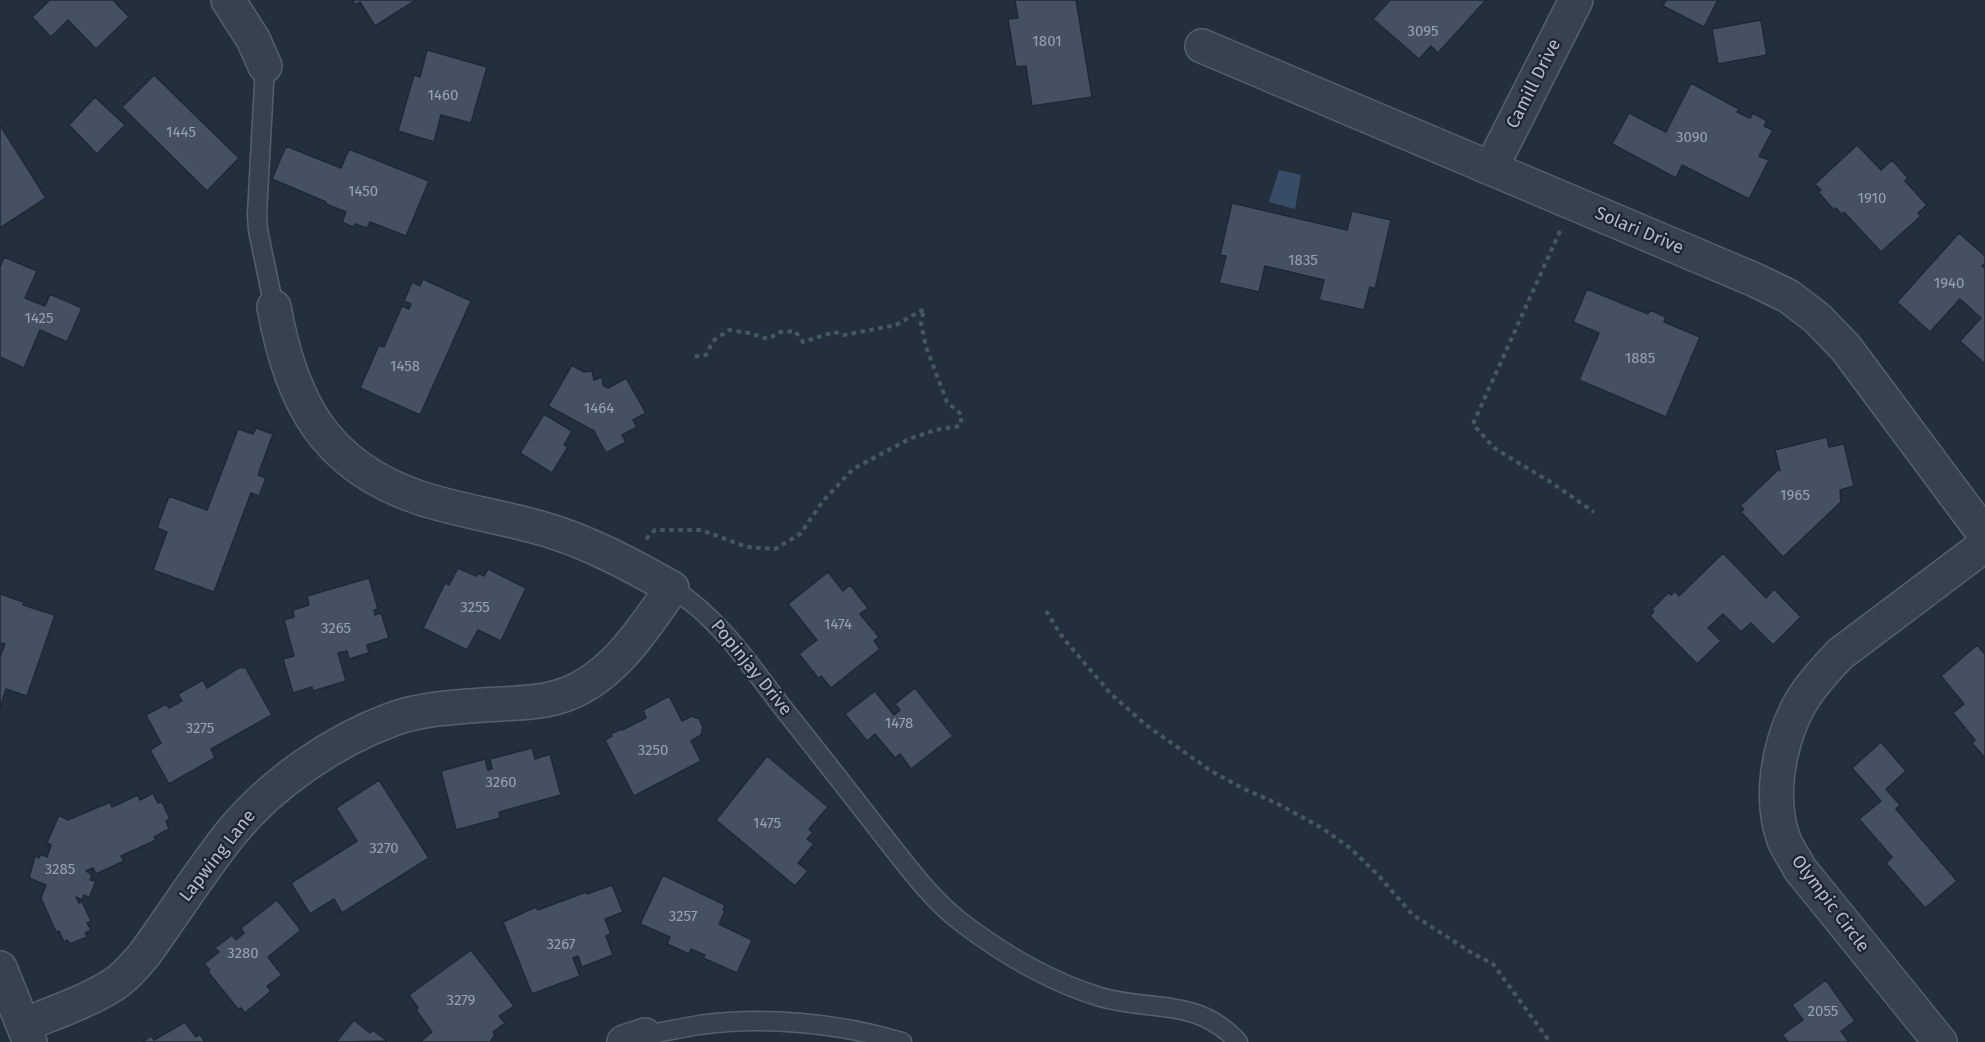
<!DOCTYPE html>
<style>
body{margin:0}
canvas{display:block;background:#242f3e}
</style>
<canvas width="1985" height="1042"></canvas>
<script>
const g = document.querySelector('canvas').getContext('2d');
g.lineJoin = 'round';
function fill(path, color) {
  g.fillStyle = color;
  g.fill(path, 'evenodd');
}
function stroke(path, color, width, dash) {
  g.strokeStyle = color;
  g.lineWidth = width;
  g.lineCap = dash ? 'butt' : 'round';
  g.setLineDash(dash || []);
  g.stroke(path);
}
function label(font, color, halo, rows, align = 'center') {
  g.font = font + ' "Fira Sans",sans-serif';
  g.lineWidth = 4.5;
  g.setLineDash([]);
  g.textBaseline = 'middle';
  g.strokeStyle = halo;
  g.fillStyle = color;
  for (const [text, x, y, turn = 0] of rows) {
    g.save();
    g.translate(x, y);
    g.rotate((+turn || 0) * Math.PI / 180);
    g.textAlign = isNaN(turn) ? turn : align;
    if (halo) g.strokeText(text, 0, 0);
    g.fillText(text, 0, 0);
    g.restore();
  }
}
fill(new Path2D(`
 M1279,170l22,5 -6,34 -26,-7z`), '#394c67');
const building = new Path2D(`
 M50,0h63l16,17 -33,32 -28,-29 -17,17 -19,-20z
 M352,0h64l-41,26 -15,-24 -4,3z
 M1015,0h61l16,97 -60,9 -6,-40 -10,1 -8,-48 10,-1z
 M1390,0h96l-48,53 -7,-7 -12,13 -46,-40z
 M1666,0h52l-14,27 -41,-21z
 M1761,20l6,35 -49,9 -6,-35z
 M427,50l60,17 -16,56 -30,-8 -7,27 -36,-11 16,-56 6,2z
 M154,75l85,83 -32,33 -85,-84z
 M1691,83l48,26 -2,3 13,6 3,-5 14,8 -3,5 9,4 -14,26 10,4 -20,39 -67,-34 -6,13 -64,-34 17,-31 37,19z
 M95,97l30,28 -28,29 -28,-29z
 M0,125l46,73 -46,30z
 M1857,145l24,25 11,-10 16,18 -3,3 22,24 -9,8 3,3 -40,36 -37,-40 -2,3 -6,-7 -2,2 -16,-18 3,-2 -6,-6z
 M286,146l55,22 8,-19 80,32 -23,55 -36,-14 -3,6 -12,-4 -2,3 -11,-5 4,-10 -20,-8v-2l-54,-23z
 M1232,203l115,27 5,-19 39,9 -16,69 -5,-2 -6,23 -45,-10 5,-20 -59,-14 -6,26 -40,-9 7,-27 -6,-1z
 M1959,233l26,23v7l-3,3 3,2v96l-25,-23 21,-23 -21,-19 -30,33 -33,-30z
 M4,257l33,14 -12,27 20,8 5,-12 32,14 -15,34 -27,-12 -16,38 -24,-11v-90z
 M423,279l48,22 -51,114 -60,-27 19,-43 5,2 18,-41 7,3 2,-5 -7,-3 8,-19 8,4z
 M1587,289l61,25 2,-4 16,7 -2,5 36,15 -34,80 -87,-37 20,-47 -26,-11z
 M572,365l12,7 8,-1 2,9 8,-3 1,8 5,3 18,-10 20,35 -13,7 4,7 -15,8 4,7 -20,11 -12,-22 -46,-25z
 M544,414l28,17 -8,14 4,2 -16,26 -32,-20z
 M256,428l17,6 -15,41 8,3 -7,18 -8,-3 -37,99 -61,-22 14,-38 -10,-4 12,-32 38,14 31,-81 15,5z
 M1827,437l2,10 15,-3 10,42 -14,4 1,12 -58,55 -42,-45 3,-3 -4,-3 39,-37 1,2 -5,-21z
 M1723,553l43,45 8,-9 27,28 -28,28 -22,-22 -10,9 -18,-18 -15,14 13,13 -24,23 -47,-48 4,-5 -2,-2 17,-17 2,3 4,-4 4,5z
 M458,568l18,8 2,-3 6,3 4,-7 38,19 -25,53 -23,-11 -11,20 -44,-22 22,-45 4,2z
 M828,572l15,19 7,-6 18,23 -8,6 19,23 -5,4 6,8 -49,39 -10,-12 -2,3 -20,-25 18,-14 -29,-36z
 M369,578l9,31 -4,1 1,5 6,-2 8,25 -22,7 2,8 -20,6 -2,-8 -9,2 8,28 -33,10 -1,-4 -19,6 -10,-34 11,-3 -10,-36 10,-3 -1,-7 16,-5 -2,-9z
 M0,594l24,8 -1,3 32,10 -28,81 -21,-7 -6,19v-51l5,-13 -5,-1z
 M1977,645l8,9v104l-13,-15 3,-3 -22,-27 11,-9 -23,-28z
 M240,667l2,1 3,-1 27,48 -61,34 4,9 -46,26 -19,-34 11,-7 -15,-28 20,-11 3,4 13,-7 -4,-7 25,-14 4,8z
 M915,688l38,48 -42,33 -11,-15 -5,4 -20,-24 -8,7 -22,-27 30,-23 19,24 6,-5 -5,-6z
 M669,696l13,25 10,-5 7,3 4,8 -2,8 -10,6 10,20 -67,35 -29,-56 7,-4 -1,-2 10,-5 1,1 24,-12 -3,-8z
 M1881,742l25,29 -20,18 14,16 -4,4 61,72 -32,27 -39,-45 6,-6 -33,-38 22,-18 -29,-33z
 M532,748l3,11 15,-5 11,41 -62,17 1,6 -44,12 -15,-59 44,-12 3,11 4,-1 -2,-10z
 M767,756l61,51 -19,22 4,4 -6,6 7,5 -16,19 10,8 -13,15 -79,-66z
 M379,780l50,78 -87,55 -8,-14 -24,15 -19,-31 66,-42 -21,-33z
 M153,793l5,10 4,-1 8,17 -4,2 3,8 -15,8 2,3 -35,16 3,5 -28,13 -3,-6 -7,3 6,4 -2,5 6,1 -7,17 -5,-3 -2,5 -6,-3 3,6 3,-1 9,19 -4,2 4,7 -6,3 2,4 -17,7 -3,-4 -3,2 -5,-11 -3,1 -15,-34 5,-13 -17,-7 6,-22 4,2 2,-4 6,3 4,-12 -4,-2 12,-28 9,5 42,-18 2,5 26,-12 2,5z
 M663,875l62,30 -2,5 2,1 -6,13 33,16 -15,33 -34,-15 2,-3 -14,-6 -2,5 -22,-10 3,-7 -30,-13z
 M612,885l11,27 -18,7 6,15 -5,2 7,19 -31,12 -4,-11 -5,2 7,18 -48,18 -29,-72 33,-15 2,3 48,-18 1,2z
 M277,900l24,30 -33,27 14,18 -15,11 4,5 -26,22 -4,-5 -3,1 -30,-37 2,-2 -6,-6 15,-12 -4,-4 17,-13 4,5 8,-7 -3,-5z
 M471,950l43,56 -15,10 6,7 -12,9 2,3 -5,7h-70l12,-10 -16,-22 2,-2 -9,-13z
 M1826,980l29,41 -14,10 8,11h-61l-6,-7 21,-15 -11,-15z
 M354,1020l16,13 3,-3 14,11 -51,1z
 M185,1022l11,15 4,-3 5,8h-63l9,-6 3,4z`);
fill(building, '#455162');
stroke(building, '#1f2835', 1.5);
const lane = new Path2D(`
 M265,66l-8,148 1,16 16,77
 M672,588c45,29 75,72 107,115 36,45 71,90 106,135 23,29 47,62 76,84 43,33 87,59 139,75 52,15 97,0 138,45
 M645,1035c18,-3 36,-7 54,-10 66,-9 139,-2 203,17`);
const street = new Path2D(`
 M228,0l25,39 12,27
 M1202,46l553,234 33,16 29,22 29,30 139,187
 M1491,168l85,-168
 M0,968l30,74
 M24,1025c29,-12 62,-23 89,-40 13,-8 21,-19 31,-30 29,-40 56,-83 87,-122 41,-50 102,-92 162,-114 28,-10 61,-12 90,-14 27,-2 56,-1 81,-10 49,-17 80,-67 108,-107 -41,-23 -83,-46 -128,-59 -41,-12 -84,-18 -124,-31 -96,-32 -129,-97 -146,-191
 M624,1042l21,-7
 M1940,1042l-140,-173c-5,-10 -12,-19 -16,-29 -15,-41 -6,-93 13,-131 11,-21 27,-38 43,-55l145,-109`);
stroke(lane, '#565f6c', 21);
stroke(street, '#565f6c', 36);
stroke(new Path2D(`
 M1560,231l-87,193 21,24 58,35 42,29
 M646,539l9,-9h46l46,17 28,2 25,-15 23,-33 30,-32 56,-30 26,-9 25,-4 2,-11 -15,-13 -21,-55 -5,-24 3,-14 -28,16 -52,10 -10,-3 -31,10 -8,-11 -15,1 -12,7 -19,-6 -20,-3 -16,11 -7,14 -14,2
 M1046,611l17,27 48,56 35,31 65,46 31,17 36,16 44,24 28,20 28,27 35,40 59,38 21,11 57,78`), '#44595c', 4, [4.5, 4.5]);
stroke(lane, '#38414e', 18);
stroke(street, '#38414e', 33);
label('15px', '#98a1af', null, [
 ["3095",1423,32],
 ["1801",1047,42],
 ["1460",443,96],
 ["1445",181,133],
 ["3090",1692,138],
 ["1450",363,192],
 ["1910",1872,199],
 ["1835",1303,261],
 ["1940",1949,284],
 ["1425",39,319],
 ["1885",1640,359],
 ["1458",405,367],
 ["1464",599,409],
 ["1965",1795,496],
 ["3255",475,608],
 ["1474",838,625],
 ["3265",336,629],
 ["1478",899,724],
 ["3275",200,729],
 ["3250",653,751],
 ["3260",501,783],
 ["1475",767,824],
 ["3270",384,849],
 ["3285",60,870],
 ["3257",683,917],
 ["3267",561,945],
 ["3280",243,954],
 ["3279",461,1001],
 ["2055",1823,1012]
]);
label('18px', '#b4bcc9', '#1d2633', [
 ["Camill Drive",1534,84,-63],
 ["Solari Drive",1639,231,23],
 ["Popinjay Drive",751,668,51],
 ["Lapwing Lane",218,856,-52],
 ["Olympic Circle",1830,904,53]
]);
</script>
